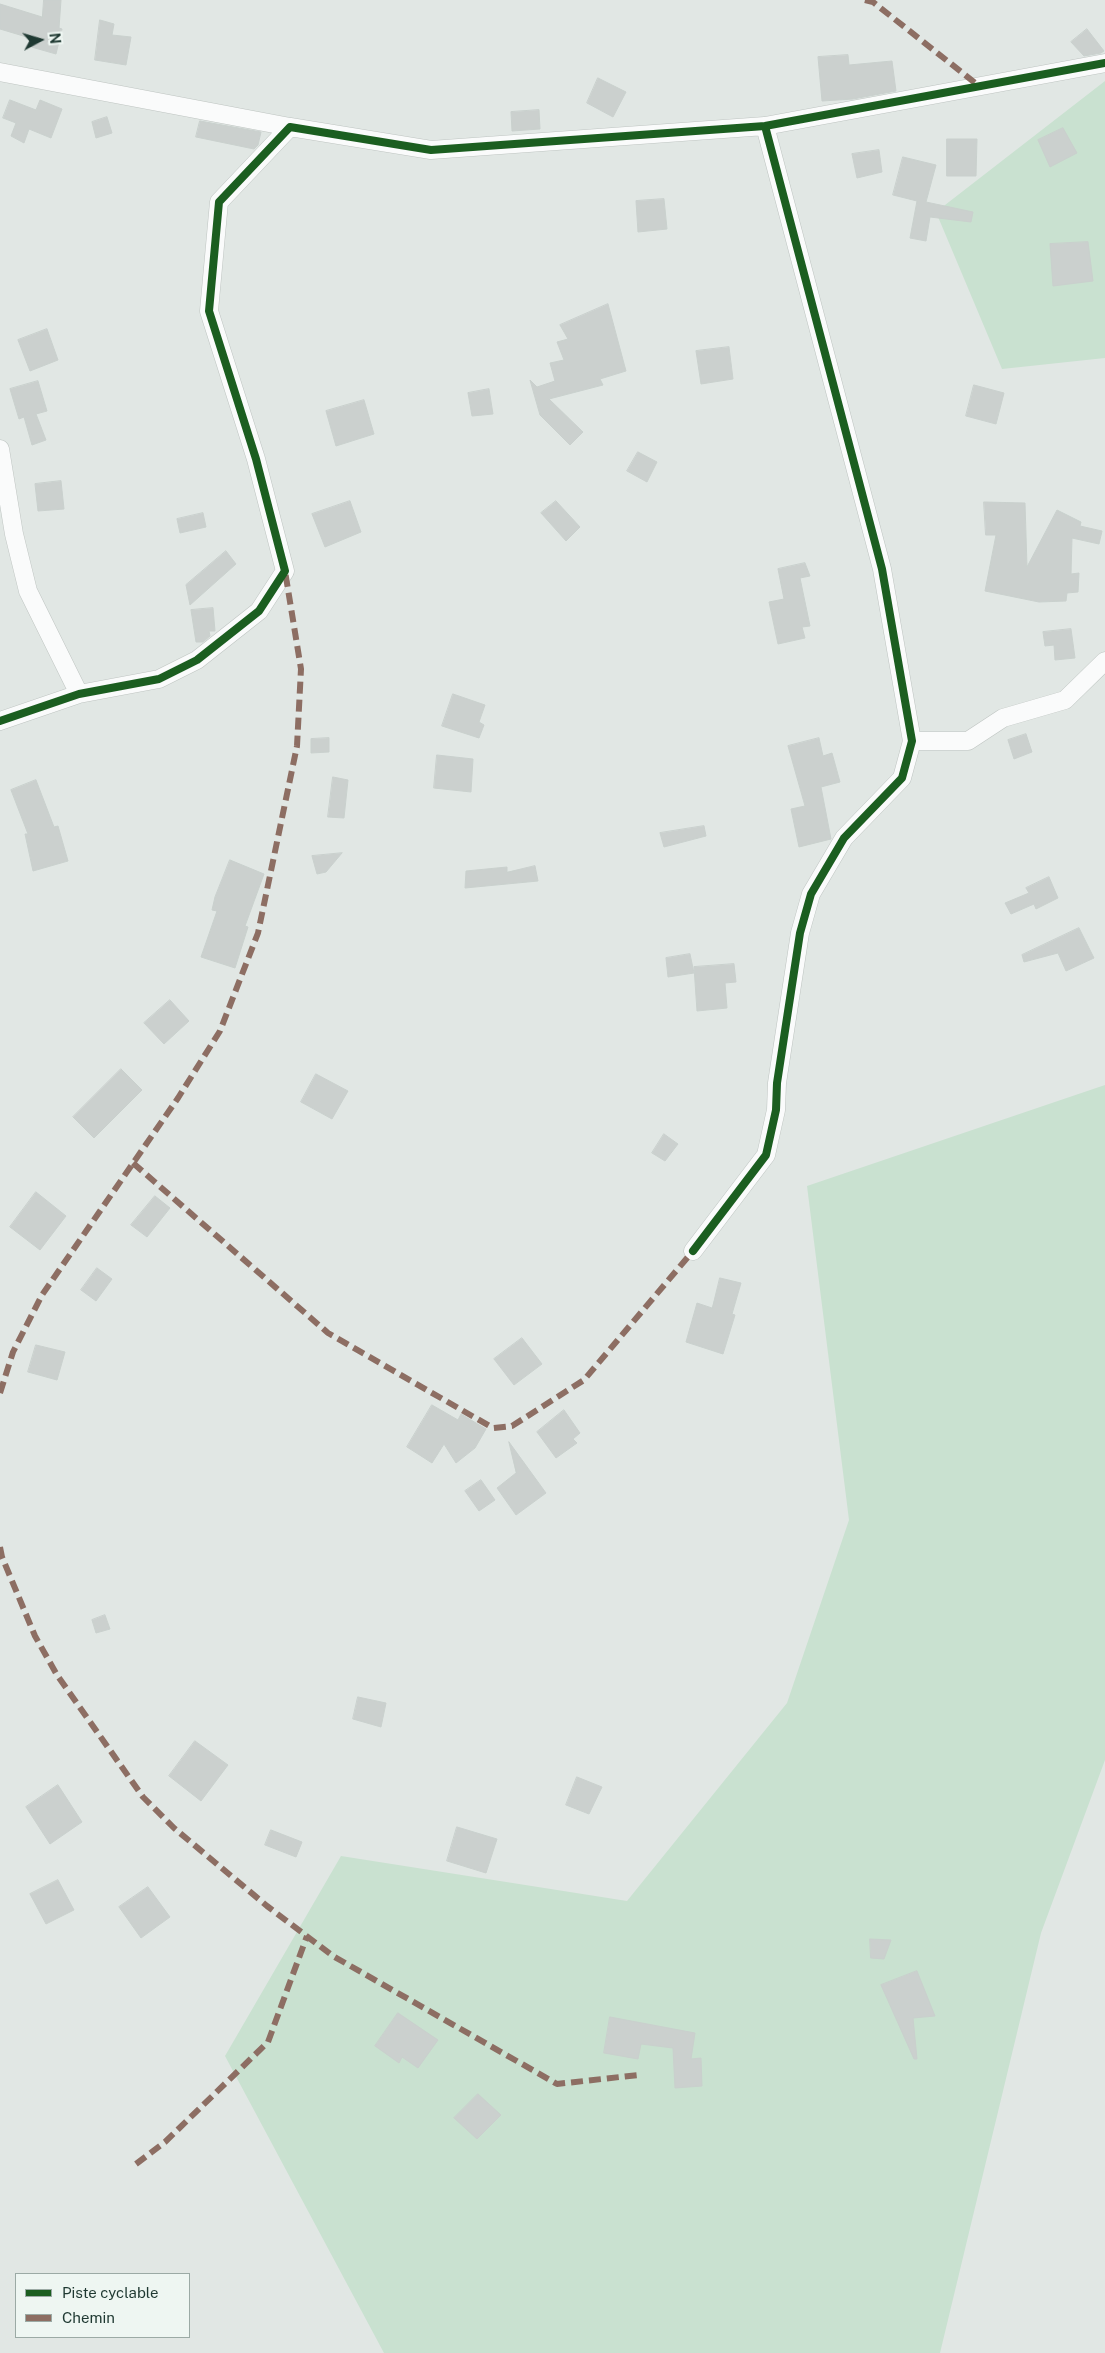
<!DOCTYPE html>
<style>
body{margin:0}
#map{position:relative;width:1105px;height:2353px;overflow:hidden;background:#e1e7e4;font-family:"Public Sans",sans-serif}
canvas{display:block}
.legend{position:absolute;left:15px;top:2273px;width:175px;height:65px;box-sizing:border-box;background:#eef6f2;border:1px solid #9baaa5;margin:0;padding:6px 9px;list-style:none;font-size:15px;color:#1f3932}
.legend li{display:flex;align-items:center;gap:10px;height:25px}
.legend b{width:25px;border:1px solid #9baaa5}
.north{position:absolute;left:15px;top:15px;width:50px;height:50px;-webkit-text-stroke:4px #eef6f2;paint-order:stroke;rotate:84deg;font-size:14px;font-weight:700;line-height:20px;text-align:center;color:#1f3932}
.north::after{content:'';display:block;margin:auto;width:18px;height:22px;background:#1f3932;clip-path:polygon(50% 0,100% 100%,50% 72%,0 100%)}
</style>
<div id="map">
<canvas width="1105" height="2353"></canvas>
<ul class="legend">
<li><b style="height:6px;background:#1b5e20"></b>Piste cyclable</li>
<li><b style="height:6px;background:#8d6e63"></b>Chemin</li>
</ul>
<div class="north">N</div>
</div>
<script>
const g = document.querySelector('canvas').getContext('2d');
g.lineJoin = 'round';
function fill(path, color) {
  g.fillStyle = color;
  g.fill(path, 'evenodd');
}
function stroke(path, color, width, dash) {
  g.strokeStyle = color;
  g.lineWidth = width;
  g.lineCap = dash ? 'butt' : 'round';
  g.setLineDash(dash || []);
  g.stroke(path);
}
fill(new Path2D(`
 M1105,81v277l-103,11 -66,-157z
 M1105,1085v675l-64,173 -101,420h-556l-159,-297 116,-200 286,45 160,-198 62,-183 -42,-334z`), '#c9e1d0');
const building = new Path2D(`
 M44,0h17l-2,28 3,1 -6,25 -28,-8 2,-8 -30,-9v-25l42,13z
 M100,20l14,4 -2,11 19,2 -5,28 -31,-5z
 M1087,29l17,22 -3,2 -17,3 -13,-14z
 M848,55l1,10 43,-4 4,30 -43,8 -31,2 -4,-44z
 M598,78l28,14 -13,25 -26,-14z
 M10,100l26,10 4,-10 22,9 -11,29 -22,-9 -5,14 -13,-7 5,-13 -13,-5z
 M539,110l1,19 -28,2 -1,-19z
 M107,117l5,16 -16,5 -4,-16z
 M200,121l61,11 -3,13 -4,4 -58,-12z
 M1063,128l14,25 -27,14 -12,-27z
 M947,139h30l-1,37h-29z
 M879,150l3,22 -25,6 -5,-24z
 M903,157l33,8 -10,37 47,10 -2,10 -41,-5 -4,24 -16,-3 7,-37 -24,-6z
 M664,199l3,30 -29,3 -2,-31z
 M1088,242l5,39 -40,5 -3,-42z
 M608,304l18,67 -26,8 3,6 -54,14 34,33 -13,13 -30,-30 -10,-35 7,7 18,-6 -5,-18 14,-3 -7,-18 11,-3 -8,-14z
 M47,329l11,31 -28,11 -12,-31z
 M729,347l4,32 -32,5 -5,-33z
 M38,381l9,30 -11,3 10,26 -14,5 -8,-28 -5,2 -9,-30z
 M974,385l30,8 -8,31 -30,-8z
 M489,389l4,25 -21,2 -4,-23z
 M364,400l10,34 -38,12 -10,-35z
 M638,452l19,10 -10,20 -20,-11z
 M61,481l3,28 -26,2 -3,-27z
 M350,501l11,31 -36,15 -13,-33z
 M556,501l24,26 -14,14 -25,-28z
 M984,502l41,1 2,64 30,-57 24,12 -1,4 22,5 -3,13 -27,-6 -1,36 8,-1 -1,19 -11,1 -1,8 -27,1 -54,-11 11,-56h-10z
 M203,513l3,14 -26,6 -3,-14z
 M226,551l10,13 -46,41 -4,-20z
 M805,563l5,13 -10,2 10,48 -8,1 3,11 -27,6 -9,-42 15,-3 -6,-30z
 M213,608l2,23h-6l1,5 -7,6h-7l-5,-32z
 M1071,629l4,29 -20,2 -1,-15 -9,1 -2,-14z
 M453,694l32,11 -6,17 5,3 -5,13 -37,-12z
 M1026,734l6,18 -18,7 -6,-19z
 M329,738v14l-18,1v-14z
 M819,738l4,18 9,-3 8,29 -19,5 10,52 -32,8 -8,-38 14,-3 -17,-60z
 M437,755l36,4 -2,33 -37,-4z
 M333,777l15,3 -4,38 -16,-1z
 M36,780l18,47 4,-1 10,35 -35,10 -8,-37h3l-17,-44z
 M704,826l2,10 -42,11 -4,-14z
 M342,853l-16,19 -9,2 -5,-18z
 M230,860l34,14 -19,52 3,1 -13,41 -34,-11 16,-46 -5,-1 3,-13z
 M535,866l3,15 -73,7 1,-17 41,-4v5z
 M1049,877l9,21 -22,11 -2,-5 -23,10 -6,-11 24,-10 -3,-5z
 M1079,928l15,30 -28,13 -8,-18 -34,9 -2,-7z
 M690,954l4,19 -26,4 -2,-19z
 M734,964l2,18 -11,1 2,25 -30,3 -3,-44z
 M170,1000l19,21 -25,23 -20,-21z
 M121,1069l21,21 -48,48 -21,-21z
 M316,1074l32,17 -16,28 -31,-17z
 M664,1134l14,10 -13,17 -13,-8z
 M36,1192l30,24 -26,34 -30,-23z
 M155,1196l15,12 -23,29 -16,-12z
 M97,1268l15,11 -16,22 -15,-11z
 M720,1278l21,5 -9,31 3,1 -12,39 -37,-12 11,-39 15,5z
 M522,1338l20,26 -28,21 -20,-26z
 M36,1345l29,7 -8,28 -29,-8z
 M432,1405l26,15 3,-6 25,15 -11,19 -19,15 -12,-19 -12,19 -25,-16z
 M564,1410l16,23 -7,6 4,4 -21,15 -19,-26z
 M509,1442l37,51 -30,22 -19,-27 19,-15z
 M481,1480l14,20 -16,11 -14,-20z
 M105,1615l5,14 -14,4 -4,-13z
 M358,1697l28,6 -5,24 -28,-8z
 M195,1741l33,24 -27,36 -32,-25z
 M577,1777l25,10 -13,27 -23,-9z
 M58,1785l24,37 -32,22 -24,-37z
 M457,1827l40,12 -11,34 -39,-12z
 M271,1830l31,12 -6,15 -31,-12z
 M58,1880l16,30 -28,14 -16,-30z
 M148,1887l22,30 -29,21 -22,-31z
 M870,1939l21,1 -7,19 -13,-1z
 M917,1971l18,45 -22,2 4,41h-3l-33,-74z
 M398,2013l40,27 -20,28 -16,-11 -3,6 -24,-17z
 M610,2017l85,16 -4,26 10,-1 1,28 -27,2 -2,-40 -32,-4 -3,15 -34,-6z
 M478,2094l23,21 -24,24 -23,-21z`);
fill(building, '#cbd0ce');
stroke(building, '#c9d0cd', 1);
const street = new Path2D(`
 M0,72l290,55
 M0,449l14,85 14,57 51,103
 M0,721l79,-27 80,-15 38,-19 62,-49 26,-40 -29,-112 -47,-148 10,-109 71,-75 141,23 334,-24 340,-63
 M912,741h56l35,-23 62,-18 40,-39
 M693,1251l73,-96 10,-45 1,-27 23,-150 11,-39 33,-56 58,-60 10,-37 -30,-172 -117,-443`);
stroke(street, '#bec4c1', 19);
stroke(street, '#fafbfb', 18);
stroke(new Path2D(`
 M865,0l8,2 106,84
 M133,1163l195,170 165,95 19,-2 72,-46 109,-129
 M0,1393l13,-41 29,-57 136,-197 42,-67 38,-98 39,-187 4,-77 -16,-98
 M0,1547l2,10 33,79 22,39 86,122 31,31 93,78 66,50 224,128 81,-9
 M136,2164l29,-22 103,-100 39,-106`), '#8d6e63', 6, [12, 6]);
stroke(new Path2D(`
 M0,721l79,-27 80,-15 38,-19 62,-49 26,-40 -29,-112 -47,-148 10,-109 71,-75 141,23 334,-24 340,-63
 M693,1251l73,-96 10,-45 1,-27 23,-150 11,-39 33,-56 58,-60 10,-37 -30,-172 -117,-443`), '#1b5e20', 8);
</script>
